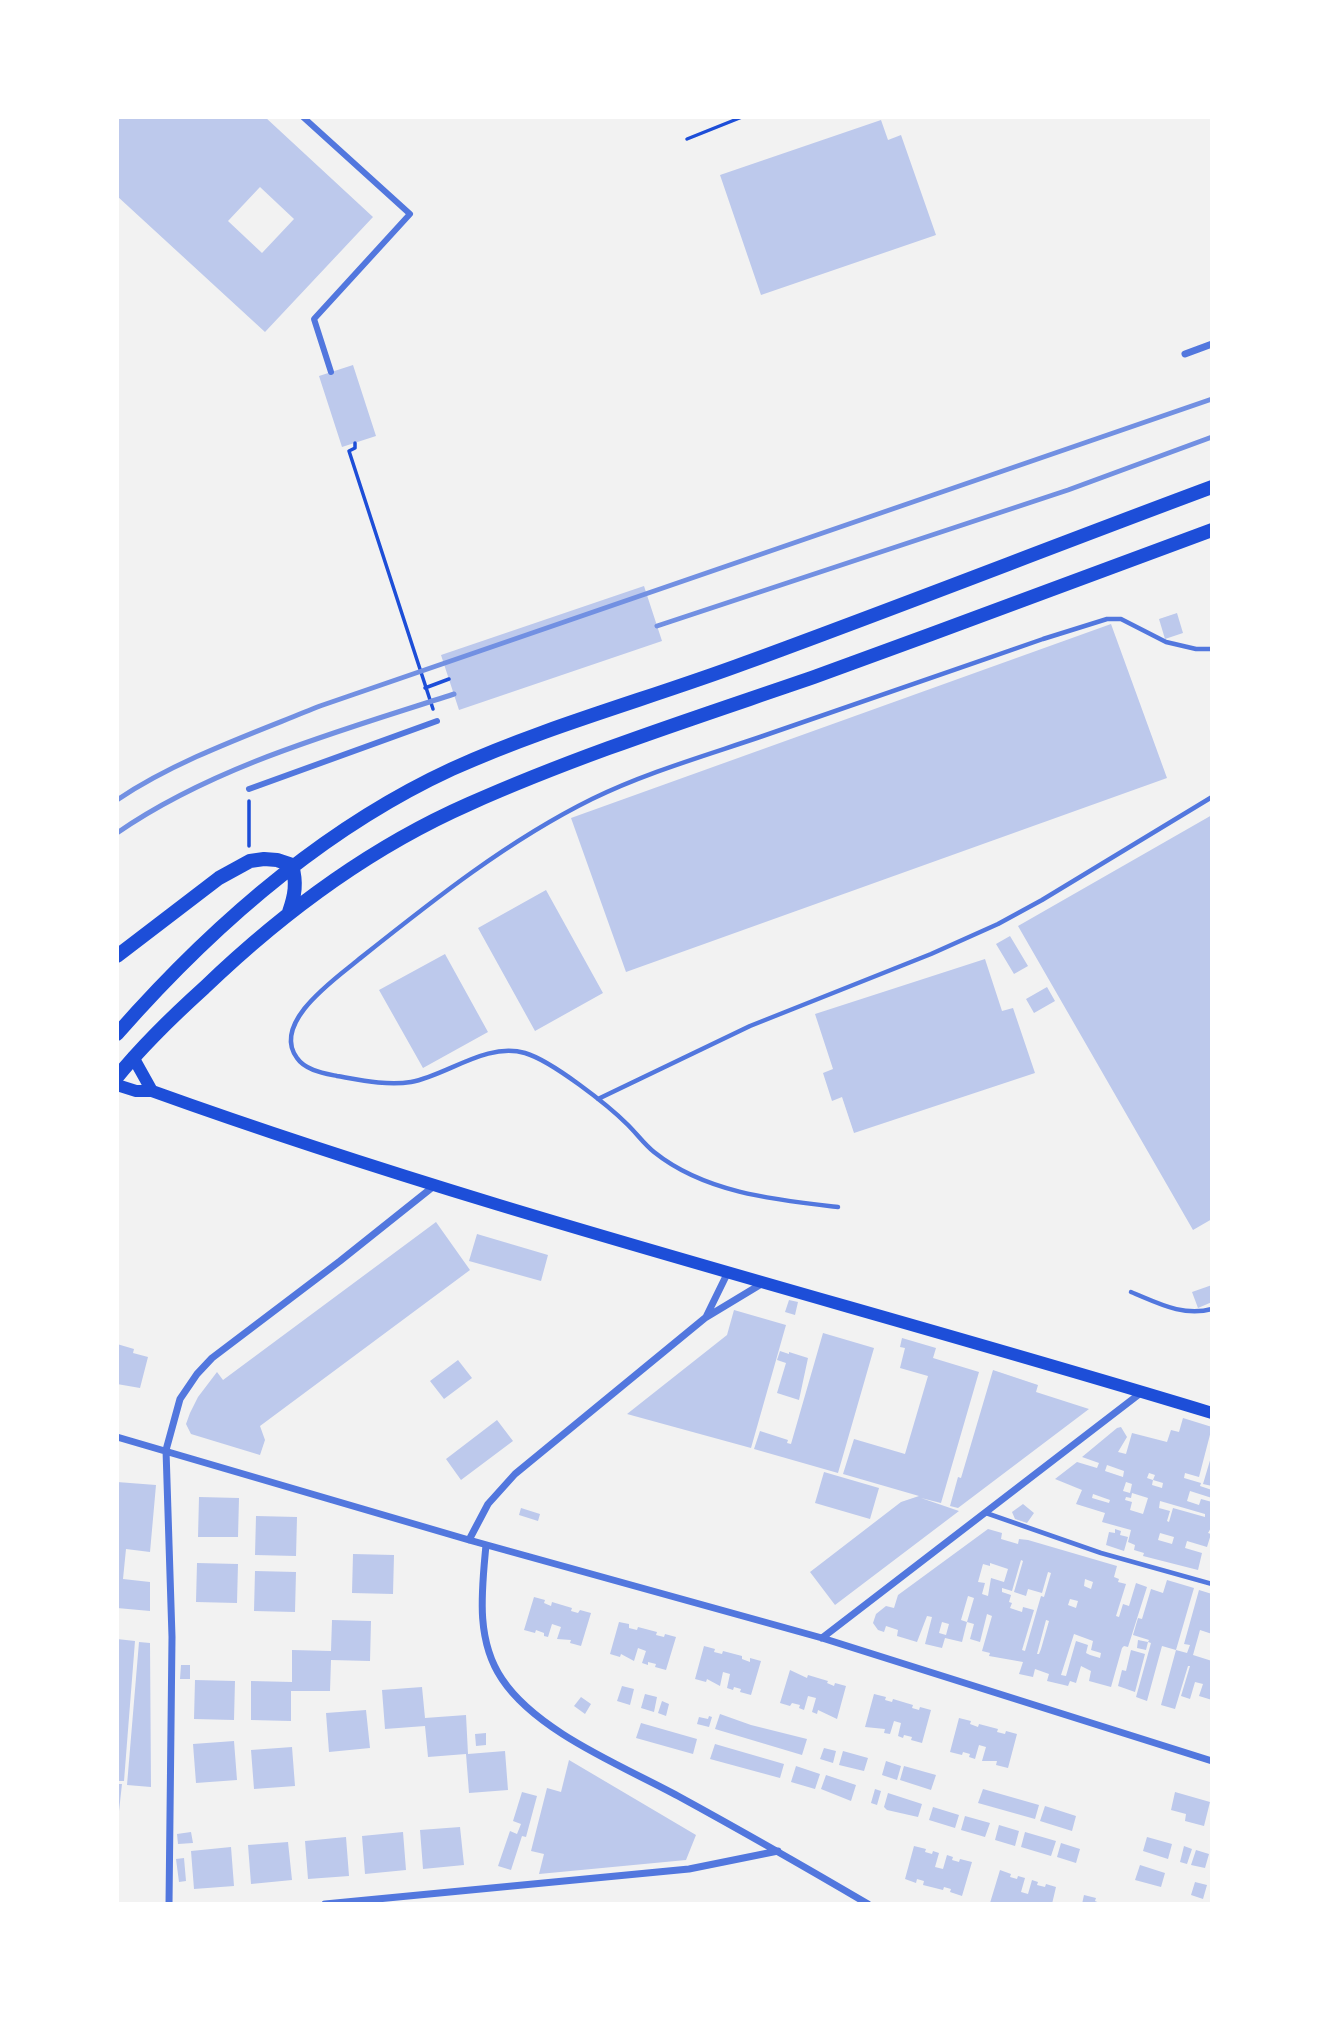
<!DOCTYPE html>
<style>
body{margin:0}
#map{position:relative;width:1329px;height:2021px;overflow:hidden;background:#f2f2f2;font-family:"Varela Round",sans-serif}
canvas{display:block}
.frame{position:absolute;inset:0;border:119px solid #fff;pointer-events:none}
</style>
<div id="map">
<canvas width="1329" height="2021"></canvas>
<div class="frame"></div>
</div>
<script>
const g = document.querySelector('canvas').getContext('2d');
g.lineJoin = 'round';
function fill(path, color) {
  g.fillStyle = color;
  g.fill(path, 'evenodd');
}
function stroke(path, color, width, dash) {
  g.strokeStyle = color;
  g.lineWidth = width;
  g.lineCap = dash ? 'butt' : 'round';
  g.setLineDash(dash || []);
  g.stroke(path);
}
fill(new Path2D(`
 M117,117h148l108,100 -108,115 -148,-136zM260,187l34,32 -32,34 -34,-32z
 M881,120l7,20 13,-5 35,100 -175,60 -41,-120z
 M353,365l23,71 -34,11 -23,-71z
 M644,586l18,55 -203,69 -18,-55z
 M1177,613l6,20 -18,6 -6,-20z
 M1111,624l56,154 -541,194 -55,-154z
 M1212,815v404l-19,11 -175,-304z
 M546,890l57,103 -68,38 -57,-103z
 M1010,936l18,30 -14,8 -18,-30z
 M445,954l43,78 -65,36 -44,-78z
 M985,959l17,52 11,-3 22,65 -181,60 -12,-36 -10,4 -9,-28 10,-4 -18,-55z
 M1047,987l8,14 -21,12 -8,-14z
 M436,1222l34,48 -210,156 5,14 -5,15 -69,-21 -5,-10 4,-11 8,-16 19,-25 6,8z
 M477,1234l71,21 -7,26 -72,-20z
 M1212,1285v17l-14,6 -6,-16z
 M789,1300l9,2 -3,13 -10,-3z
 M734,1310l52,15 -35,123 -124,-34 100,-79z
 M823,1333l51,15 -36,125 -84,-24 6,-18 28,9 -1,3 4,1z
 M902,1338l34,10 -3,10 46,14 -38,131 -20,-5 38,13 -124,94 -25,-33 91,-70 18,-6 -76,-22 11,-35 51,15 23,-78 -28,-8 5,-20 -5,-1z
 M117,1344l17,5 -1,4 15,4 -8,31 -23,-4z
 M780,1351l9,3v-2l19,6 -9,42 -22,-7 9,-30 -9,-3z
 M458,1360l14,18 -28,21 -14,-18z
 M993,1370l45,15 -2,7 53,17 -131,99 -8,-2 8,-29 3,1z
 M1183,1418l29,9 -13,50 -14,-4 -1,5 17,5 -1,3 12,4v8l-22,-7 -3,10 12,4 2,-6 11,3v24l-4,7 3,1 -4,13 -20,-6 -2,7 17,5 -4,17 -55,-14 1,-3 -10,-3 1,-5 -7,-3 3,-12 -29,-8 3,-9 -29,-9 6,-14 -27,-11 22,-17 20,6 2,-5 -17,-6 35,-29 4,-1 6,10 -9,15 8,2 6,-21 35,9 4,-12 8,2zM1107,1465l17,6 -1,6 -18,-6zM1149,1473l6,2 -2,5 10,3 -1,5 -10,-3 1,-5 -6,-2zM1126,1482l6,2 -2,9 -7,-2zM1132,1493l16,5 -5,16 -13,-4 2,-8 -7,-2 1,-3 5,1zM1093,1494l17,6 -1,3 -17,-5zM1160,1501l45,13v3l-32,-9 -4,14 -2,-1 3,-10 -11,-3zM1160,1533l14,4 -2,7 -14,-4z
 M497,1420l16,21 -52,39 -15,-21z
 M1211,1457h1v29l-9,-2z
 M824,1472l55,16 -9,31 -55,-16z
 M117,1482l39,3 -6,67 -24,-3 -3,30 27,3v29l-33,-3z
 M199,1497l40,1 -1,39h-40z
 M1023,1504l11,9 -7,10 -12,-4 -3,-7z
 M521,1508l19,6 -2,7 -19,-6z
 M256,1516l41,1 -1,39 -41,-1z
 M988,1529l14,4 -1,6 17,5 1,-5 9,1 89,26 -3,11 5,2 -1,3 8,2 -10,32 3,1 4,-13 6,2 7,-23 11,4 -19,60 -4,-1 -2,2 -11,39 -22,-6 2,-10 -10,-5 -5,17 -6,-2 -2,5 -4,-1 -17,-4 2,-7 -14,-5 -2,8 -14,-3 4,-12 -34,-6 1,-3 -8,-2 10,-35 -5,-2 -7,28 -10,-3 4,-15 -7,-2 -5,20 -17,-4 -3,10 -17,-4 7,-27 -5,-1 -10,26 -20,-6 1,-6 -12,-4 -2,6 -6,-2 -5,-7 3,-9 10,-8 8,2 4,-13zM1021,1560l2,1 -9,31 12,4 2,-7 14,4 6,-21 3,1 -7,24 -3,-1 -16,55 -3,-1 12,-40 -11,-3 -1,5 -12,-4 2,-5 -3,-1 2,-7 -9,-3v-4l10,3zM990,1563l18,6 -4,13 -13,-4 -3,18 -6,-2 3,-11 -7,-1 5,-18 7,2zM1085,1579l8,3 -2,7 -7,-3zM968,1596l6,2 -7,24 -6,-2zM1070,1599l8,2 -2,7 -8,-3zM1046,1620l3,1 -8,28 -2,5h-2zM942,1622l7,2 -3,11 -7,-2zM1074,1634l19,7 -2,9 10,3 -1,5 -10,-3 -4,-2 2,-8 -12,-4 -10,35 -5,-1z
 M1115,1529l6,2 -1,4 8,2 -4,14 -18,-6 3,-13 6,1z
 M353,1554l41,1 -1,39 -41,-1z
 M197,1563l41,1 -1,39 -41,-1z
 M255,1571l41,1 -1,40 -41,-1z
 M1167,1580l27,8 -18,62 11,3 3,-8 -6,-1 15,-54 13,4v40l-12,-4 -7,25 19,6v39l-13,-4 4,-12 -8,-2 -5,17 -9,-3 9,-30h-2l-13,43 -14,-4 15,-55 -14,-4 -15,55 -11,-4 15,-54 -3,-1 -2,8 -9,-2 1,-8 10,2 1,-2 -16,-5 5,-17 4,1 9,-30 12,4z
 M534,1597l11,3 -1,3 7,3 1,-4 20,6 -1,3 7,2 2,-3 11,3 -10,33 -11,-3 1,-3 -14,-1 4,-12 -9,-3 -4,13 -4,-1v-3l-8,-3 -1,3 -11,-3z
 M332,1620l39,1 -1,40 -39,-1 -1,31h-39v30l-40,-1v-39l41,1v-32l39,1z
 M619,1622l10,2v4l8,2 1,-3 19,5 -1,3 8,2 1,-3 11,3 -10,33 -11,-3 1,-3 -8,-2v3l-6,-2 4,-12 -8,-3 -4,13 -13,-7 -1,3 -10,-3z
 M117,1639l18,2 -11,140h-7z
 M139,1642l11,1 1,144 -24,-2z
 M704,1646l11,3 -1,3 8,2 1,-3 19,5v3l8,3v-4l11,3 -10,34 -11,-3 1,-3 -7,-2 -1,3 -6,-2 3,-14 -7,-2 -3,14 -13,-7 -1,3 -11,-3z
 M1131,1650l14,4 -10,38 -17,-6 4,-16 4,1z
 M181,1665h9v14h-10z
 M790,1670l17,8 1,-3 20,6 -1,2 7,3 1,-3 11,3 -9,33 -19,-9 -1,4 -5,-2 4,-14 -8,-2 -4,14 -5,-2 1,-3 -8,-2 -2,3 -10,-3z
 M195,1680l40,1 -1,39 -40,-1z
 M622,1686l12,3 -4,16 -13,-4z
 M422,1687l3,31 41,-3 2,39 37,-3 3,39 -39,3 -3,-39 -38,3 -3,-31 -40,3 -3,-39z
 M645,1694l12,3 -3,15 -13,-4z
 M874,1694l12,3 -1,3 7,2 1,-3 20,6 -1,3 7,2 1,-3 11,3 -9,33 -11,-3 1,-3 -8,-2 -1,3 -5,-2 3,-13 -7,-2 -4,13 -6,-1 1,-4 -20,-2z
 M581,1697l10,7 -6,10 -11,-8z
 M662,1701l7,3 -3,12 -8,-3z
 M366,1710l4,38 -41,4 -3,-39z
 M720,1714l31,11 56,14 -5,16 -87,-26z
 M709,1716l3,1 -3,10 -12,-3 2,-7 9,2z
 M959,1718l12,3 -1,3 8,3 1,-3 19,5 -1,3 8,2 1,-3 11,3 -9,34 -12,-3 1,-4h-15l4,-14 -7,-2 -4,14 -6,-2 1,-3 -7,-2 -1,3 -12,-3z
 M641,1723l56,16 -4,15 -57,-16z
 M486,1733v12l-10,1 -1,-12z
 M234,1741l3,39 -41,3 -3,-39z
 M715,1744l69,20 -4,14 -70,-19z
 M292,1747l3,39 -41,3 -3,-39z
 M824,1748l12,3 -3,12 -13,-4z
 M843,1751l25,7 -4,13 -25,-6z
 M569,1760l127,75 -10,25 -147,14 5,-20 -13,-3 16,-63 14,4z
 M886,1761l15,5 -4,14 -15,-5z
 M796,1766l24,8 -5,15 -24,-7z
 M904,1766l32,9 -5,15 -31,-10z
 M826,1775l30,10 -5,16 -30,-12z
 M117,1784h5l-3,27h-2z
 M875,1789l6,2 -4,14 -6,-2z
 M983,1789l56,16 -4,14 -57,-16z
 M522,1792l15,4 -11,41 -4,-1 -11,34 -13,-4 12,-35 7,3 4,-10 -8,-3z
 M1175,1792l35,10 -6,24 -19,-5 1,-7 -15,-4z
 M888,1793l34,11 -4,13 -31,-7 -3,-3z
 M1045,1806l31,10 -4,15 -32,-10z
 M933,1807l26,8 -4,13 -26,-8z
 M965,1816l25,7 -5,14 -24,-7z
 M999,1825l20,6 -4,15 -20,-6z
 M460,1827l4,38 -41,4 -3,-39z
 M191,1832l2,11 -15,1 -1,-10z
 M403,1832l3,38 -41,4 -3,-38z
 M1025,1832l31,9 -5,15 -30,-9z
 M346,1837l3,39 -41,3 -3,-38z
 M1147,1837l25,7 -4,15 -25,-8z
 M288,1842l4,38 -41,4 -3,-39z
 M1061,1843l19,6 -4,14 -19,-6z
 M914,1846l12,3 -1,3 7,2 1,-3 6,2 -4,14 8,2 4,-14 6,2 -1,3 7,2 1,-3 12,3 -10,34 -12,-4 1,-3 -7,-2 -1,3 -20,-5 1,-4 -7,-2 -1,4 -11,-4z
 M1184,1846l8,3 -5,15 -7,-2z
 M231,1847l3,39 -40,3 -3,-38z
 M1196,1850l13,4 -4,14 -14,-3z
 M184,1858l2,23 -7,1 -3,-23z
 M1140,1865l25,8 -4,14 -26,-7z
 M1000,1870l11,4 -1,3 7,2 1,-3 7,2 -4,14 7,2 4,-14 6,2 -1,3 8,2 1,-3 10,3 -4,17 -62,-1z
 M1195,1882l12,3 -4,14 -12,-4z
 M1084,1895l12,3 -1,3 7,3h-20z`), '#bdc9ec');
stroke(new Path2D(`
 M687,139l55,-22
 M355,443v5l-6,3 84,258
 M425,688l24,-9
 M249,801v45`), '#1d4ed8', 3.5);
stroke(new Path2D(`
 M598,1099l152,-73 181,-72 67,-30 44,-24 170,-103
 M838,1207c-62,-7 -133,-14 -184,-55 -9,-7 -17,-18 -26,-27 -20,-20 -76,-64 -103,-72 -39,-11 -77,22 -114,29 -24,4 -51,-2 -74,-6 -14,-3 -32,-6 -40,-18 -26,-35 38,-79 61,-98 74,-59 149,-119 234,-161 53,-26 112,-43 168,-62 95,-33 189,-65 283,-98l64,-20h14l45,23 30,7h16
 M1131,1292c27,11 52,25 81,17
 M986,1513l115,40 111,31`), '#5277de', 4.5);
stroke(new Path2D(`
 M303,117l107,97 -96,105 17,53
 M249,789l188,-68`), '#5277de', 6);
stroke(new Path2D(`
 M1185,354l27,-10
 M706,1317l22,-45
 M117,1437l352,103 353,98 390,123
 M469,1540l19,-36 27,-30 190,-156 58,-35
 M486,1545c-4,44 -11,94 16,134 35,53 121,87 176,117 64,35 127,71 190,108
 M822,1638l320,-246
 M169,1904l3,-267 -6,-187 14,-51 17,-25 15,-16 128,-97 94,-75
 M325,1904l364,-35 89,-18`), '#5277de', 7);
stroke(new Path2D(`
 M133,1057l19,34
 M117,1085l19,6h16c347,125 706,214 1060,322`), '#1d4ed8', 12);
stroke(new Path2D(`
 M289,912c6,-17 8,-29 3,-47
 M117,956l102,-78 31,-17 14,-2 13,1 15,5
 M117,1034c94,-107 205,-205 335,-265 95,-43 196,-70 293,-106 156,-57 311,-118 467,-176
 M117,1077c26,-32 56,-61 87,-89 78,-75 165,-140 265,-184 112,-50 229,-87 345,-127 133,-48 265,-98 398,-147`), '#1d4ed8', 14);
stroke(new Path2D(`
 M657,626l411,-136 144,-53
 M117,800c59,-40 137,-67 203,-94l892,-307
 M117,833c98,-68 224,-102 337,-139`), '#7290e2', 5);
</script>
